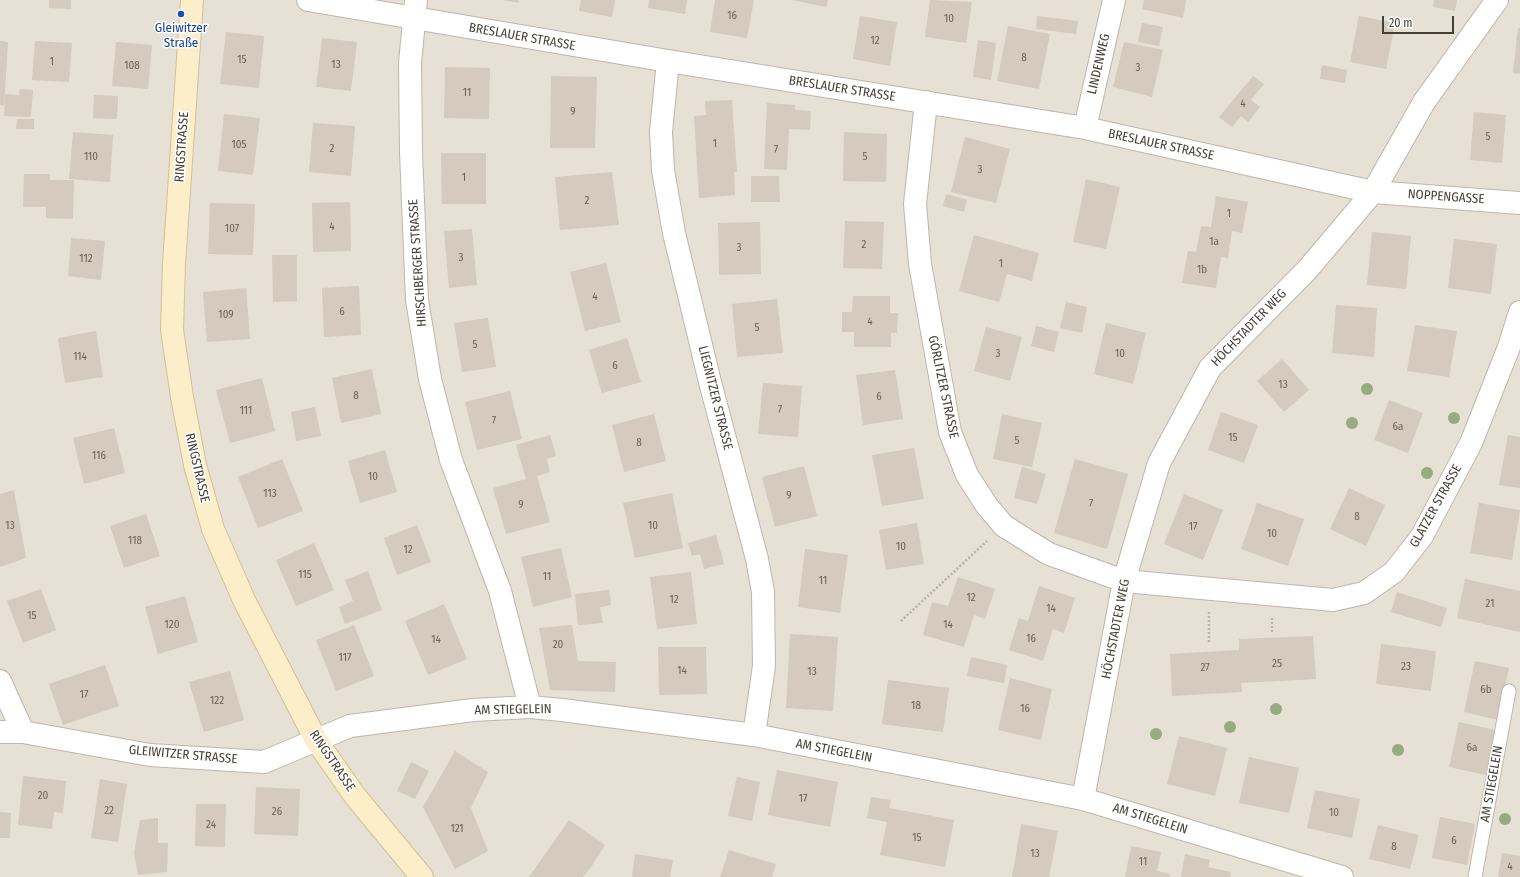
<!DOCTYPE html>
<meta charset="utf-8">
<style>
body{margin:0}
#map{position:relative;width:1520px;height:877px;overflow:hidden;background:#f3efe7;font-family:"Fira Sans Condensed",sans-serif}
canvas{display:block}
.scale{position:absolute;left:1382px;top:16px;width:72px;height:18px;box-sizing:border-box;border:2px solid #463f36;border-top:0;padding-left:5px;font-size:12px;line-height:14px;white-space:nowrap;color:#463f36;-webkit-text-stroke:3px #fff;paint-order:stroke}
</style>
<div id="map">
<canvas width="1520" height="877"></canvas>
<div class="scale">20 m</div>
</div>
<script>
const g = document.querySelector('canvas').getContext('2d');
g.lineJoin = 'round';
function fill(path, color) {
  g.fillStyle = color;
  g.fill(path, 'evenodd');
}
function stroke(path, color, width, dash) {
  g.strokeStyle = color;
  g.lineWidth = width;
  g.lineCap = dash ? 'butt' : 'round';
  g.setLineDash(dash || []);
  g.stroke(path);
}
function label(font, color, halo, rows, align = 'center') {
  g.font = font + ' "Fira Sans Condensed",sans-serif';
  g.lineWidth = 3;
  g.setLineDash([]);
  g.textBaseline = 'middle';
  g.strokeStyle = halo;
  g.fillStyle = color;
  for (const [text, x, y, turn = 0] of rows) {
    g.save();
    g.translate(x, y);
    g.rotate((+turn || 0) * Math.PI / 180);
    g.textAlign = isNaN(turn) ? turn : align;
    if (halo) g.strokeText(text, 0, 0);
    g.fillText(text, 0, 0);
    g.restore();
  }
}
fill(new Path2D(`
 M0,0h1520v877h-1520z`), '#e6e0d5');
fill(new Path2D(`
 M49,0h22v9l-22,-1z
 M503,0h16l-1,3z
 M581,0h34l-3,17 -33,-6z
 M649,0h38l-2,14 -37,-6z
 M715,0h39l-7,38 -37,-6z
 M792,0h36l-2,7z
 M930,0l42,2 -6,41 -41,-6z
 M1144,0h42l-3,18 -41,-9z
 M1434,0h23l-2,11 -22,-4z
 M860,16l37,6 -7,44 -37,-7z
 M1037,16l41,5 -2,13 -40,-5z
 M1359,16l36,7 -9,46 -36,-7z
 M1142,23l21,4 -4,19 -21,-4z
 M1008,26l42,8 -11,55 -42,-8z
 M1518,28h2v46l-7,-1z
 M226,32l38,4 -5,52 -39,-4z
 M322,38l35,4 -6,49 -35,-4z
 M978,40l18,3 -5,37 -18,-3z
 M0,41l8,1 -4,64 -4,-1z
 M35,41l37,2 -3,39 -37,-2z
 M116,42l36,3 -4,44 -36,-3z
 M1124,42l39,8 -11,47 -39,-10z
 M1322,65l25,5 -2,13 -25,-4z
 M445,67l45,1 -1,51 -45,-1z
 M551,76l46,1 -2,71h-45z
 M1253,76l11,8 -13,16 9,7 -12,15 -7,-6 -9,11 -13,-10z
 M20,89l13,1 -2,27 -27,-1 1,-22 14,1z
 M94,95l24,1 -1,23 -24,-1z
 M732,100l5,72h-3l1,23 -36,3 -5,-82 12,-1 -1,-14z
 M767,103l28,2v5l16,1 -1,19 -21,-1 -2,41 -23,-1z
 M1474,112l32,3 -4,48 -32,-3z
 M224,114l36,4 -7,57 -35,-4z
 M17,119h17v10h-18z
 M313,123l42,3 -4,50 -42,-4z
 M73,132l40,3 -3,47 -41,-3z
 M844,132l43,2 -1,48 -43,-1z
 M965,137l45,12 -14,54 -45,-11z
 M441,153h45v51h-44z
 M612,172l7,53 -59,5 -5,-53z
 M24,174h26v6h24l-1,39 -27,-1v-11h-23z
 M751,176h28l1,26h-29z
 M1086,179l34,8 -14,62 -33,-7z
 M946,194l21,6 -3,12 -21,-6z
 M1216,196l32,6 -6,31 -10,-2 -4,27 -7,-1 -5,31 -34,-5 6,-32 8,1 5,-26 10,1z
 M350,202l1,49 -38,1 -1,-49z
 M210,203l45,1 -2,51 -45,-1z
 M845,221l39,1 -2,47 -39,-1z
 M760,222l1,52 -42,1 -1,-52z
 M472,229l5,56 -28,3 -5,-57z
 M1372,232l39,4 -5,53 -39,-4z
 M974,235l65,18 -7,28 -25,-7 -8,28 -40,-11z
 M71,238l34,3 -4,39 -33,-4z
 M1454,239l43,5 -6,50 -43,-6z
 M272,255h25v46l-24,1z
 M606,263l15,59 -36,9 -15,-59z
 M359,286l2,49 -37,2 -2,-49z
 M246,288l4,51 -43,3 -4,-50z
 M853,296h37v17h8l-1,20h-6v14h-37v-15h-12v-20h10z
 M777,299l6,54 -46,4 -5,-53z
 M1066,302l21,5 -5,26 -22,-5z
 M1336,305l41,3 -3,49 -42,-4z
 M488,318l8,49 -34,5 -8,-49z
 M1106,323l40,10 -13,51 -39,-10z
 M1415,325l42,6 -8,46 -42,-6z
 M1036,326l23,6 -5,20 -23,-6z
 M986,327l36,10 -12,44 -36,-10z
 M96,331l7,46 -38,6 -7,-45z
 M627,338l14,44 -39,11 -13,-43z
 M1282,359l27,31 -25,22 -27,-31z
 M372,369l9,45 -40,9 -9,-45z
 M895,370l8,49 -40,6 -7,-50z
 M262,378l13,53 -45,12 -14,-53z
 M763,383l39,3 -4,51 -40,-3z
 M510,391l12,48 -45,11 -12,-48z
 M1389,400l34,13 -15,40 -34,-13z
 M315,407l6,29 -25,5 -5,-29z
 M1221,412l37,13 -14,38 -36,-13z
 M654,414l12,47 -42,11 -12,-47z
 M1002,414l40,9 -10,44 -39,-8z
 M114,428l11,45 -41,11 -11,-46z
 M550,435l6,21 -9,3 3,13 -13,4 13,46 -44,12 -13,-46 33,-9 -10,-34z
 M1508,435l12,2v51l-21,-3z
 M914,448l10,51 -42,7 -10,-51z
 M385,450l12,42 -37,11 -12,-42z
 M282,459l21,52 -45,17 -20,-51z
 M1075,459l53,15 -21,75 -53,-16z
 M804,466l13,50 -42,11 -13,-50z
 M1022,467l24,7 -9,30 -23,-6z
 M1349,488l36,17 -19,41 -36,-17z
 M14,490l12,68 -26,9v-73z
 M672,493l11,55 -48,10 -12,-55z
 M1184,494l39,16 -20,50 -39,-16z
 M1257,503l47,16 -16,47 -47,-17z
 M1479,503l41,7 -8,50 -42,-7z
 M146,514l14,42 -36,12 -14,-42z
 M917,523l7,41 -38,6 -7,-40z
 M417,525l14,37 -34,13 -13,-37z
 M716,535l8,29 -20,5 -4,-15 -8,2 -4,-13z
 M314,543l20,47 -38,16 -20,-46z
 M561,548l11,49 -39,10 -12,-50z
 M805,549l43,6 -8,58 -42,-6z
 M368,571l14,39 -37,14 -6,-17 14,-6 -8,-21z
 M691,572l6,52 -40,5 -7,-52z
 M958,577l37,12 -10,30 -11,-4 -10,32 -41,-12 9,-33 16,4z
 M1465,579l55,12v41l-63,-14z
 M1039,586l36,12 -11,35 -11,-4 -10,32 -34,-11 10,-32 9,3z
 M41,589l15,41 -33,13 -16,-42z
 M609,590l2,15 -11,2 3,16 -25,2 -3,-31z
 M1397,592l50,16 -6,19 -50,-15z
 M185,596l13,46 -40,12 -13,-47z
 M444,604l23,55 -39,16 -23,-54z
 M354,625l20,51 -38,15 -20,-51z
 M572,625l6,36 38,1 -1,30 -65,-2 -11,-62z
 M790,634l48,3 -5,74 -47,-3z
 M1313,636l3,43 -75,4 1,9 -70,4 -2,-42 69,-4v-11z
 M1381,644l55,7 -5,40 -55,-7z
 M658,647h48l1,47 -48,1z
 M971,657l36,8 -3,18 -37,-7z
 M1475,661l34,7 -11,52 -34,-8z
 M105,665l14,41 -56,19 -14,-41z
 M230,671l14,49 -40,12 -15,-50z
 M1010,678l42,11 -11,51 -43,-10z
 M888,680l61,8 -6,44 -61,-8z
 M1459,722l36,8 -9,45 -37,-8z
 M1179,736l48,12 -12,48 -48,-12z
 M455,751l33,21 -17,36 17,43 -33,18 -32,-62z
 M1249,757l50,11 -10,45 -50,-10z
 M411,762l18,9 -14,28 -18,-8z
 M777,770l61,12 -8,45 -62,-12z
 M23,776l43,5 -3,32 -9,-1 -2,17 -34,-4z
 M737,777l23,5 -8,39 -24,-5z
 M100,779l27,5 -9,58 -27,-4z
 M256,787l44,2 -2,47 -44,-2z
 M1315,790l45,9 -8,39 -45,-10z
 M871,797l20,3 -2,8 65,12 -9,47 -65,-12 7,-33 -20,-4z
 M196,804h30l-1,43 -30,-1z
 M0,812l11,1 -1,25h-10z
 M1440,817l35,7 -8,41 -35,-7z
 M158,818v25h10l-1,29 -29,3 -4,-22 6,-33z
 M569,820l36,25 -14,22 -8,10h-54z
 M1021,824l37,7 -9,46h-37z
 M1378,825l41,10 -9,34 -41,-10z
 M1131,846l30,6 -4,19 13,3 -1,3h-44z
 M729,850l47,14 -4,13h-52z
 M1502,853l18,3v21h-22z
 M635,854l38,6 -3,17h-38z
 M1185,854l25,6 -2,7 23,5 -1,5h-49z`), '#d4cabd');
const lane = new Path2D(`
 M1475,877l34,-186`);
const street = new Path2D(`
 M308,0l360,61 417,67 288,64 147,11
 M416,0l-6,63 1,89 6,148 13,79 21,81 49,131 30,116
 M668,61l-7,71 2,38 11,63 36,149 47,177 6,33 1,74 -10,69
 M926,102l-11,102 5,60 30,168 17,43 20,31 17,20 45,28 75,27 209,19 31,-7 30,-21 28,-36 49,-93 38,-96 11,-35
 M1085,128l29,-128
 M0,681l23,51
 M0,732h23l127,23 114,7 86,-36 123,-16 57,-3 32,3 192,25 329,64 259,78
 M1083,799l41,-218 35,-118 51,-95 97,-98 66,-78 51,-90 73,-102`);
const secondary = new Path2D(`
 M192,0l-18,264 -2,66 10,67 13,68 18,64 31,71 72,140 39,56 67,81`);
stroke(lane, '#beb6aa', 15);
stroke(street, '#beb6aa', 24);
stroke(secondary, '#d1c098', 24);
stroke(new Path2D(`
 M1209,612v31
 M1272,618v15
 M901,621l86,-80`), '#bfb19c', 2.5, [2, 2]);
stroke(lane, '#fff', 13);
stroke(street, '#fff', 22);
stroke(secondary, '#fceec8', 22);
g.fillStyle = '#96ac80';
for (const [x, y] of [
 [1367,389],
 [1454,418],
 [1352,423],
 [1427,473],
 [1276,709],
 [1230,727],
 [1156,734],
 [1398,750],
 [1505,819]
]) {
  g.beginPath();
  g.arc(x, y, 6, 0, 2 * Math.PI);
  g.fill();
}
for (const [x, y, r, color] of [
 [181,14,4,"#1a4fb4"]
]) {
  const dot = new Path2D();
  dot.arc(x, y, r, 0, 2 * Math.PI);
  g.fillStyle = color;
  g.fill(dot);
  stroke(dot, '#fff', 1.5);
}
label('11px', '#6a6258', null, [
 ["16",732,16],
 ["10",949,19],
 ["12",875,41],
 ["8",1024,58],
 ["15",242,60],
 ["1",52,62],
 ["13",336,65],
 ["108",132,66],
 ["3",1138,68],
 ["11",467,93],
 ["4",1243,104],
 ["9",573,112],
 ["5",1488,137],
 ["1",715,144],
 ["105",239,145],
 ["2",332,149],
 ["7",776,150],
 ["110",91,157],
 ["5",865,157],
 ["3",980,170],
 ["1",464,178],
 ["2",587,201],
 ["1",1229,214],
 ["4",332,227],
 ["107",232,229],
 ["1a",1214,242],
 ["2",864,245],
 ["3",739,248],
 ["3",461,258],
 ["112",86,259],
 ["1",1001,264],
 ["1b",1202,270],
 ["4",595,297],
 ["6",342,312],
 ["109",226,315],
 ["4",870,322],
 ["5",757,328],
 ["5",475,345],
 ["3",998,354],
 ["10",1120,354],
 ["114",80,357],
 ["6",615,366],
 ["13",1283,385],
 ["8",356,396],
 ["6",879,397],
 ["7",780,410],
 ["111",246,411],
 ["7",494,421],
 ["6a",1398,427],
 ["15",1233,438],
 ["5",1017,441],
 ["8",639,443],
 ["116",99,456],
 ["10",373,477],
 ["113",270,494],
 ["9",789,496],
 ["7",1091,504],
 ["9",521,505],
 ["8",1357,517],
 ["13",10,526],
 ["10",653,526],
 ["17",1193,527],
 ["10",1272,534],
 ["118",135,541],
 ["10",901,547],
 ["12",408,550],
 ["115",305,575],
 ["11",547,577],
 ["11",823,581],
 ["12",971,598],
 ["12",674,600],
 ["21",1490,604],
 ["14",1051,609],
 ["15",32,616],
 ["120",172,625],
 ["14",948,625],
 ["16",1031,639],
 ["14",436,640],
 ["20",558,645],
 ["117",345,658],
 ["25",1277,664],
 ["23",1406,667],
 ["27",1205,668],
 ["14",682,671],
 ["13",812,672],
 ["6b",1486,690],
 ["17",84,695],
 ["122",217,701],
 ["18",916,706],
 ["16",1025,709],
 ["6a",1472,748],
 ["20",43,796],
 ["17",803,799],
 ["22",109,811],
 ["26",277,812],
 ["10",1334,813],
 ["24",211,825],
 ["121",457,829],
 ["15",917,838],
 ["6",1454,841],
 ["8",1394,847],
 ["13",1035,854],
 ["11",1143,862],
 ["4",1510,867]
]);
label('13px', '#164399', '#fff', [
 ["Gleiwitzer",181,28],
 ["Straße",181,43]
]);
label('13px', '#463f36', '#fff', [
 ["BRESLAUER STRASSE",522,37,10],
 ["LINDENWEG",1099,64,-77],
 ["BRESLAUER STRASSE",842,89,9],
 ["BRESLAUER STRASSE",1161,145,12],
 ["RINGSTRASSE",182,147,-86],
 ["NOPPENGASSE",1446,197,4],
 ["HIRSCHBERGER STRASSE",418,263,-94],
 ["HÖCHSTADTER WEG",1249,328,-46],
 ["GÖRLITZER STRASSE",943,387,78],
 ["LIEGNITZER STRASSE",715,398,76],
 ["RINGSTRASSE",197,468,77],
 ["GLATZER STRASSE",1436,506,-61],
 ["HÖCHSTADTER WEG",1116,629,-79],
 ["AM STIEGELEIN",513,710,-1],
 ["AM STIEGELEIN",834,751,11],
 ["GLEIWITZER STRASSE",183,755,5],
 ["RINGSTRASSE",332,761,56],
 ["AM STIEGELEIN",1492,784,-80],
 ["AM STIEGELEIN",1150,819,17]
]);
</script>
